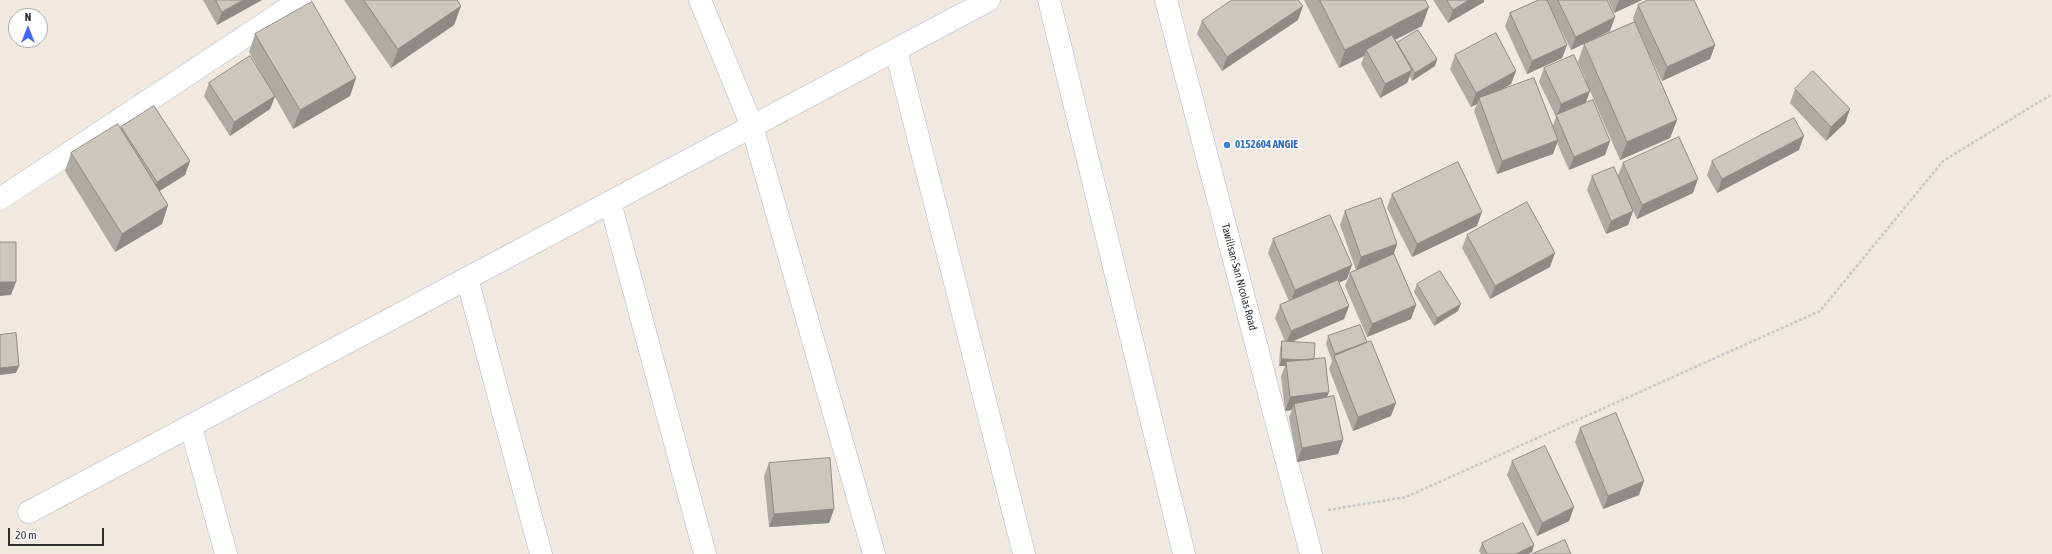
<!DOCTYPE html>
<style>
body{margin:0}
#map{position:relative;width:2052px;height:554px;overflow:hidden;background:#efe9e1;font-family:"Asap Condensed",sans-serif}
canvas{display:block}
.north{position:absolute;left:8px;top:8px;width:40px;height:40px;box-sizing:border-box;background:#fff;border:1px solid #ababab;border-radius:50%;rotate:0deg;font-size:11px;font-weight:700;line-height:16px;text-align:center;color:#2e2e2e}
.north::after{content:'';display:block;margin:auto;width:14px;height:18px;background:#4264fb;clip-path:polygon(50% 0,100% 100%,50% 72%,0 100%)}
.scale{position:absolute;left:8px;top:528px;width:96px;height:18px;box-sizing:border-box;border:2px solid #2e2e2e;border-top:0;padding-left:5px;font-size:12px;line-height:14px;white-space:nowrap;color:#2e2e2e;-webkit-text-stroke:3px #fff;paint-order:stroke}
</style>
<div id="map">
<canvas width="2052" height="554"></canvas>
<div class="north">N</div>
<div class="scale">20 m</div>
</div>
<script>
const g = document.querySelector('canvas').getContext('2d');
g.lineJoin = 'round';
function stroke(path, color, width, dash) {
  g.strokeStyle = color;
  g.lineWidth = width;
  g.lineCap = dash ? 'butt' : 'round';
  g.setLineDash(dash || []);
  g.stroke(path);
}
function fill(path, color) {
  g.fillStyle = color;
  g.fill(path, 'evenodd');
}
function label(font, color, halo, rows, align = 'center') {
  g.font = font + ' "Asap Condensed",sans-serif';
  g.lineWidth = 3;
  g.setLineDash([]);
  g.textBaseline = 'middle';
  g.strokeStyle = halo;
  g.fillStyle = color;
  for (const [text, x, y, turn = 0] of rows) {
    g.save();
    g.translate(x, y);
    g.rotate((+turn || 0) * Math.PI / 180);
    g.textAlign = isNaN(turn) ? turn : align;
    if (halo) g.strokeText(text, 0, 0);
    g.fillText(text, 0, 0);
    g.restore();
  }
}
const street = new Path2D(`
 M700,0l52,126 122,428
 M1049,0l135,554
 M896,50l128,504
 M610,202l95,352
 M467,278l74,276
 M191,427l35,127
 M29,512l960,-512`);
const secondary = new Path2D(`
 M1166,0l145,554
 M0,199l300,-199`);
stroke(street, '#b4b7c1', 23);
stroke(secondary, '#b4b7c1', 23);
stroke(new Path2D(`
 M1328,510l78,-13 414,-186 123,-150 109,-67`), '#c9c9c9', 2.5, [3, 2]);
stroke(street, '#fff', 22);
stroke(secondary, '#fff', 22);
fill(new Path2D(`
 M203,0h59l-45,25z
 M344,0h113l4,6 -7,19 -63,43z
 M1304,0h121l-3,26 -27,14 2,3 40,16 -2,7 -23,15 -2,-5 -3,7 -27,15 -19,-34 3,-8 -25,12z
 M1433,0h51v2l-36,21z
 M1539,0h68l3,31 -22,11 46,-20 -1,-4 5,-13 77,40 -5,14 -48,22 -22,-46 37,85 -7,18 -50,22 -30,-69 -4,11 24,39 -5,14 -36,15 -12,-27 -4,11 -56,20 -23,-63 3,-7 -6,3 -21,-38 5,-14 61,16 -5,13 -8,5 50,36 3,-8 -17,-35 5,-14 42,12 -8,-18 6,-18 -13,6 -17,-34 13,29 -5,13 -35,16 -22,-48 5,-13z
 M1608,0h34l-28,13z
 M1298,20l-76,51 -25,-37 5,-13z
 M255,34l101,44 -6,18 -57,33 -18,-32 -5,12 -40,27 -26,-40 5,-13 53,-8 -13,-23z
 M1795,89l55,20 -5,14 -19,18 -36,-38z
 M121,127l69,34 -5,14 -26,16 9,14 -6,19 -47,28 -50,-81 6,-18 50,-24z
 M1799,150l-82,43 -10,-18 5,-14z
 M1623,163l70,30 -56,26 -4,-8 -5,14 -22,9 -19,-44 5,-14 26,-1z
 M1392,194l85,32 -65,31 -25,-49z
 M1345,211l52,33 -3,10 22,51 -5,14 -44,18 -22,-51 5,-13 6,-3 -16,-45z
 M1467,235l83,32 -60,32 -28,-51z
 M1273,239l74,40 -8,4 10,23 -5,13 -52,23 22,17 13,39 16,42 -5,14 -41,8 -8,-45 3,-7 -7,1 -4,-35 4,-10h-6l1,-17 2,-8h3l-10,-23 5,-13 9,-4 -21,-48z
 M1417,284l41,27 -24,15 -20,-34z
 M1328,336l39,6v1l24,73 -38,15 -24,-62 3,-8 -6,-17z
 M1580,428l59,67 -36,14 -28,-67z
 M1512,461l62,46 -5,14 -32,15 -30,-61z
 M769,463l65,46 -5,14 -60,4 -5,-51z
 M1482,543l52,2 -2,7 -4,2h-47l-2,-3z`), '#afaba4');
fill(new Path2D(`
 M243,0h19l-45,25 5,-13z
 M1469,0h15v2l-36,21 5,-13z
 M1619,0h23l-28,13z
 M461,6l-7,19 -63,43 7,-19z
 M1303,6l-5,14 -76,51 5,-14z
 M1429,7l-7,19 -55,28 -1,-4 -2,6 -25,12 6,-18z
 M1615,17l-5,14 -39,19 5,-13z
 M1567,45l-5,13 -35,16 5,-13z
 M1715,45l-5,14 -48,22 5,-14z
 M1437,59l-2,7 -23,15 3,-8z
 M1412,70l-5,13 -27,15 5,-14z
 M1516,71l-5,13 -31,18 -1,-4 -2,6 -6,3 5,-14z
 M356,78l-6,18 -57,33 7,-19z
 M1590,91l-5,13 -28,12 4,-12z
 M275,96l-5,13 -40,27 4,-14z
 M1850,109l-5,14 -19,18 5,-14z
 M1677,120l-7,18 -50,22 7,-18z
 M1804,136l-5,14 -82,43 5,-14z
 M1558,140l-5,14 -56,20 5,-13z
 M1610,141l-5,14 -36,15 5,-13z
 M190,161l-5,14 -33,21 5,-14z
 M1698,179l-5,14 -56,26 5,-14z
 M168,205l-6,19 -47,28 7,-18z
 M1633,211l-5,14 -22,9 5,-13z
 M1482,212l-5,14 -65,31 5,-13z
 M1397,244l-5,14 -36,13 5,-14z
 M1555,253l-5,14 -60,32 5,-13z
 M1352,265l-5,14 -57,25 5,-14z
 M0,282h16l-5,13 -11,1z
 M1461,304l-3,7 -24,15 3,-8z
 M1416,305l-5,14 -44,18 5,-13z
 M1349,306l-5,13 -58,25 5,-13z
 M1367,342l-3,8 -30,6 1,-2z
 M1282,359l32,1 -28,2 -1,4h-6z
 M19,366l-3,7 -16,2v-7z
 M1329,392l-5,14 -30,-2 -2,6 -7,1 5,-14z
 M1396,403l-5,13 -38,15 5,-14z
 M1343,440l-5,14 -41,8 5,-14z
 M1644,481l-5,14 -36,14 5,-13z
 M1574,507l-5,14 -32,15 5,-13z
 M834,509l-5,14 -60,4 5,-13z
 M1534,545l-2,7 -4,2h-12z`), '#8e8b86');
const building = new Path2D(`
 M216,0h27l-21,12z
 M364,0h93l4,6 -63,43z
 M1232,0h66l5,6 -76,51 -25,-36z
 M1320,0h105l4,7 -84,43z
 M1447,0h22l-16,10z
 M1539,0h8l20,45 -35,16 -22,-48z
 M1558,0h49l8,17 -39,20z
 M1648,0h46l21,45 -48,22 -29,-62z
 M312,2l44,76 -56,32 -45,-76z
 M1635,22l42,98 -50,22 -43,-98z
 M1418,30l19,29 -22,14 -18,-30z
 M1496,33l20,38 -40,22 -21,-38z
 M1392,35l20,35 -27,14 -19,-34z
 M1574,55l16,36 -29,13 -17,-36z
 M250,56l25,40 -41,26 -25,-39z
 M1813,71l37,38 -19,18 -36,-38z
 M1534,78l24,62 -56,21 -23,-63z
 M1593,100l17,41 -36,16 -18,-42z
 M154,106l36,55 -33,21 -36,-55z
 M1794,118l10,18 -82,43 -10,-18z
 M118,124l50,81 -46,29 -51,-81z
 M1679,137l19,42 -56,26 -19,-42z
 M1458,162l24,50 -65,32 -25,-50z
 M1614,167l19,44 -22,10 -19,-45z
 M1381,198l16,46 -36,13 -16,-46z
 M1527,202l28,51 -60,33 -28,-51z
 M1330,215l22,50 -57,25 -22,-51z
 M0,242h16v40h-16z
 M1394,254l22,51 -44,19 -22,-51z
 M1440,271l21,33 -24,14 -20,-34z
 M1338,280l11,26 -58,25 -11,-26z
 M1360,325l7,17 -32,12 -7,-18z
 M16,333l3,33 -19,2v-33z
 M1282,341l33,2 -1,16 -5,1 -27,-1z
 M1371,341l25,62 -38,14 -24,-61z
 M1325,358l4,34 -39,5 -4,-35z
 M1334,396l9,44 -41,8 -8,-44z
 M1616,413l28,68 -36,15 -28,-68z
 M1545,446l29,61 -32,16 -30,-62z
 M830,458l4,51 -60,5 -5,-51z
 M1523,523l11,22 -18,9h-29l-5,-11z
 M1565,540l6,14h-39z`);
fill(building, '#cbc7bf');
stroke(building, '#8e8b86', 1);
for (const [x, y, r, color] of [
 [1227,145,4,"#3f7fe0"]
]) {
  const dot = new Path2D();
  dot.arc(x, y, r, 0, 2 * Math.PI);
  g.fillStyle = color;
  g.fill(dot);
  stroke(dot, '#fff', 1.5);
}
label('bold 11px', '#366cbe', '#fff', [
 ["0152604 ANGIE",1235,145]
], 'left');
label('11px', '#2e2e2e', '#fff', [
 ["Tawilisan-San Nicolas Road",1239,277,75]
]);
</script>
